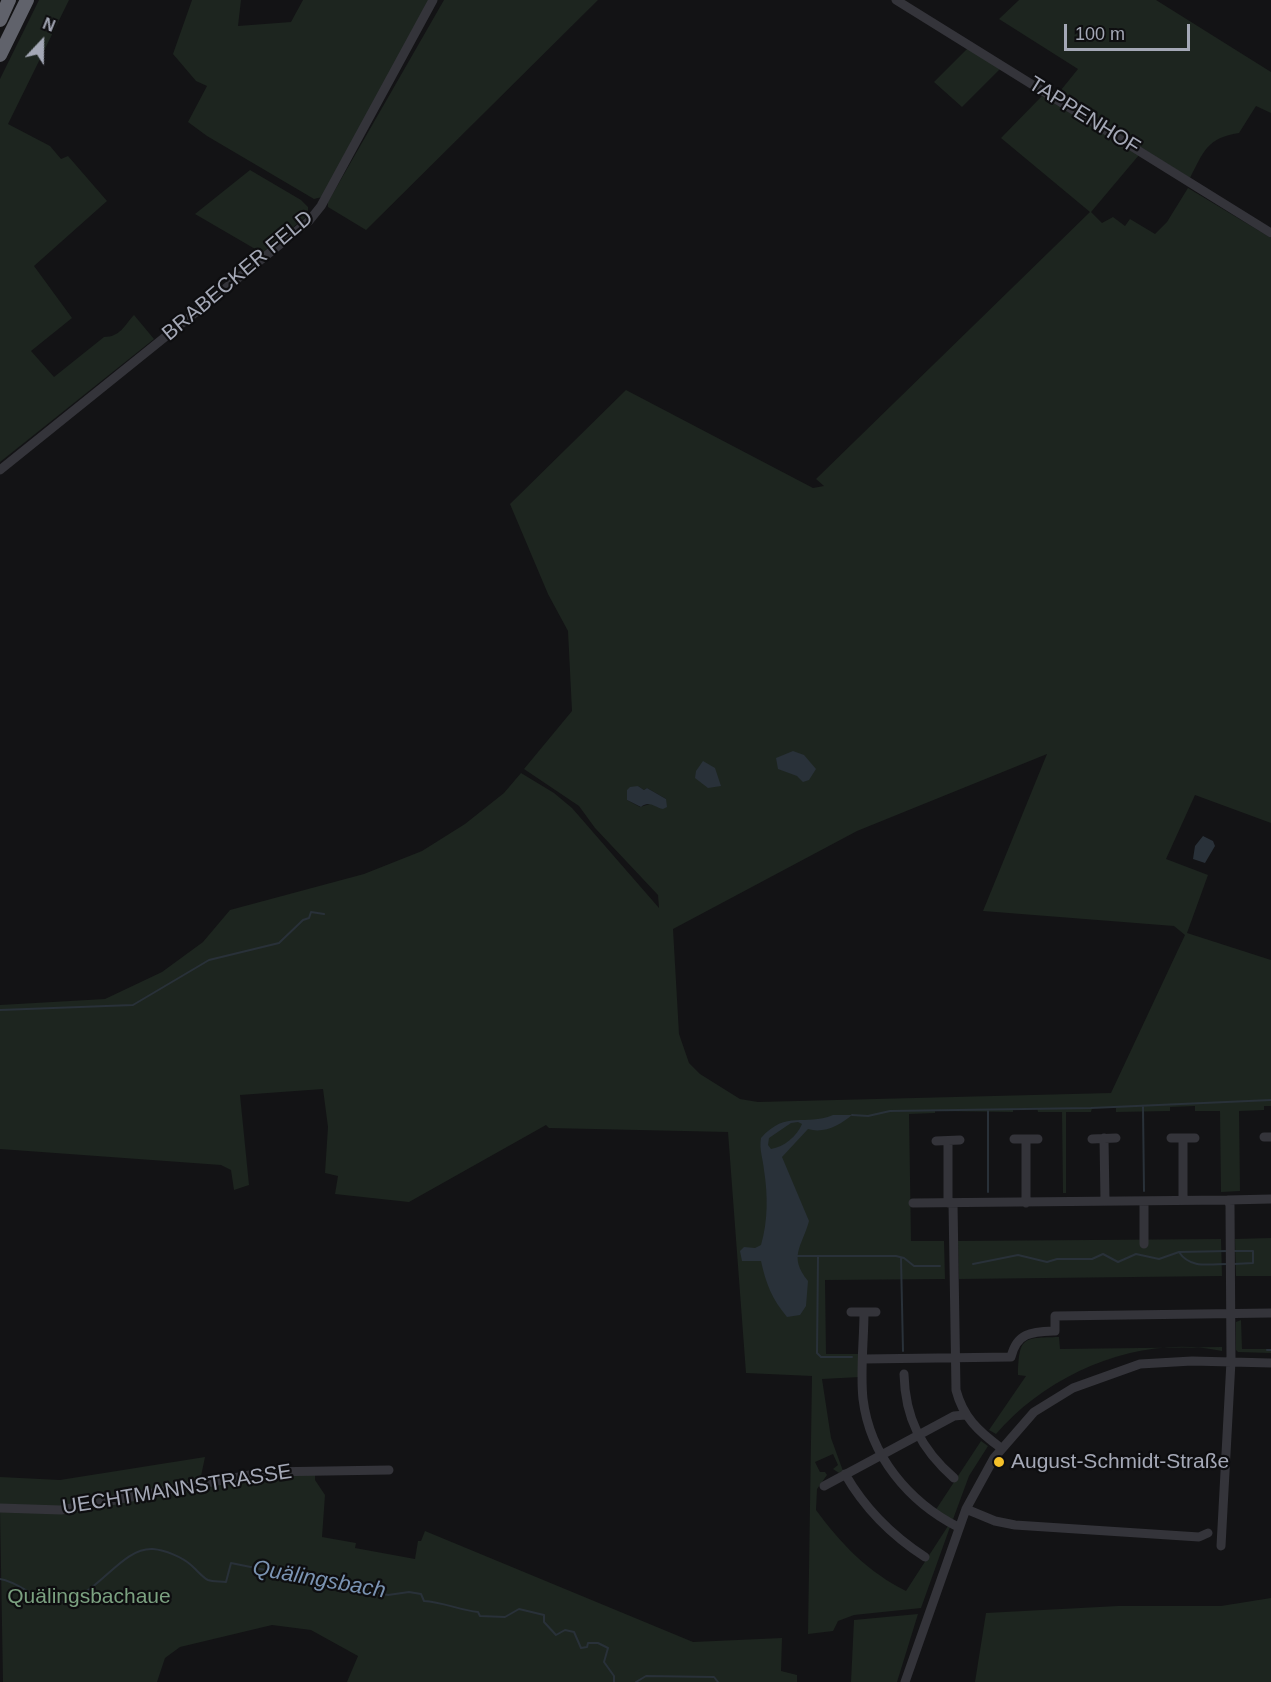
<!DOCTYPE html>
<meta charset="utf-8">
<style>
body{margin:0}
#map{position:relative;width:1271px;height:1682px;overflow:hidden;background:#131315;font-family:Helvetica,sans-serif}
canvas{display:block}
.north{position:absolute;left:12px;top:12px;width:60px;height:60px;-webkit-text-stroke:4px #0e0e10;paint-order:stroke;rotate:22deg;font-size:16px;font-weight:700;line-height:24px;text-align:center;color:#a4a8b6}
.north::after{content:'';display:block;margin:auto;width:21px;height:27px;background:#a4a8b6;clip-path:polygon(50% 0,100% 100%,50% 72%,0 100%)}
.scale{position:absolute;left:1064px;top:24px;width:126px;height:27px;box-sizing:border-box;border:3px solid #a4a8b6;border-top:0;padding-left:8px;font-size:18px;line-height:21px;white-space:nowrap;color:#a4a8b6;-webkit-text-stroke:4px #0e0e10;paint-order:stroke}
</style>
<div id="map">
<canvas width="1271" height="1682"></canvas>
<div class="north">N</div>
<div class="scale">100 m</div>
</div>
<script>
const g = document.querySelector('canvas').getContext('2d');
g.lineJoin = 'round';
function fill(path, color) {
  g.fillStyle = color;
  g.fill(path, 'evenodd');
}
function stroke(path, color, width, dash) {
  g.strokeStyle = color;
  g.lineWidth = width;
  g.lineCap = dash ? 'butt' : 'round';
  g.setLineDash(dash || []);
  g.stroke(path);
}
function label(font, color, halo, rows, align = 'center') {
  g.font = font + ' Helvetica,sans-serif';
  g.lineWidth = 4.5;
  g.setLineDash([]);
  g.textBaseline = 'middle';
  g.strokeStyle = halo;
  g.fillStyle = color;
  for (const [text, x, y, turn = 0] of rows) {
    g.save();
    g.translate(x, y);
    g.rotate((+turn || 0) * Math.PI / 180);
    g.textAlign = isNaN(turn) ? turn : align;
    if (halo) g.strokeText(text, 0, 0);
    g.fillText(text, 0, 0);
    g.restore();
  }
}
fill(new Path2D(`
 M39,0h30l-61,124 42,22 11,13 7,-3 39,45 -73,65 38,52 -41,33 23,26 50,-40c16,0 20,-11 30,-22l20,24 -154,123v-383z
 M192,0h49l-3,26 53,-4 12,-22h127l-108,197 -8,2 -107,-63 -19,-14 19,-36 -11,-5 -23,-27z
 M444,0h154l-232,230 -38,-23v-5z
 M1019,0h137l115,72v41l-15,-7 -17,27c-32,5 -35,18 -49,45l-133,-83 21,-26 -79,-50z
 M968,48l32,21 -38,38 -28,-25z
 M1042,96l97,59 -48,57 11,11 11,-6 12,9 5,-7 25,15 12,-12 21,-34 83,50v585l-76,-28 -29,64 42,16 -21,58 84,27v146h-7v4l-25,1 1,80 -19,1 -1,-81h-25v-5l-25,1v4l-54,1v-4h-24l-1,4h-25v81h-3l-1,-81h-24l-1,-4 -24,1v3l-78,-1v2l-26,1 2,127h33l1,38 -120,1 1,74h34v23l-38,2 9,59 12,33 -4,2 -6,-4 5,-4 -5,-11 -18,8 5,10h5l2,3 -10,14 -1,21c25,34 52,62 90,81l42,-65 2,1 -29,81 -67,7 -16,6 -5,10 -25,3 4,-258 -66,-3 -18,-241 -179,-4 -3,-3 -137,77 -74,-8 3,-18 -13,-3 3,-46 -5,-38 -83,6 9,90 -15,5 -3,-20 -10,-5 -221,-16v-144l105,-6 57,-27 41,-30 27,-32 134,-36 58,-23 43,-27 39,-31 17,-20 33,20 18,15 87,100 -1,-13 -63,-67 -16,-22 -55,-37 48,-58 -4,-80 -20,-37 -38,-90 116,-114 187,98 11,-2 -8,-7 274,-267 -89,-74zM1047,754l-64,157 191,15 11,9 -74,158 -353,9 -18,-3 -40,-25 -11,-11 -10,-29 -6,-105 184,-98zM638,786l6,4 3,-2 19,11 -26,8 -13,-7 1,-5z
 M250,170l51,30 7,7v8l-46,38 -67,-39z
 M1271,1238v38h-35l-1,-37z
 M1221,1239l1,37 -263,3 -1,-38z
 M1241,1320l1,29h29v4l-33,-1 -2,-2v-28z
 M1059,1337l1,12 162,-2v4c-81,-18 -174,22 -226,83l-7,-4 37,-54 -8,-1c1,-39 5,-37 41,-38z
 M981,1441l7,5 -19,30 -17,46 -17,-11z
 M205,1457l-4,19 -4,6 -136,25 -61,-3v-27l60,3z
 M315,1472v8l10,15 -3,42 34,6 -1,5 60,11 3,-18h3l4,-10 268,111 89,-4 -1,33 16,4v7h-450l11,-26 -47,-26 -39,-5 -92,22 -15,11 -8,24h-154l-3,-172 61,3 213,-39z
 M1271,1598v84h-296l11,-69 132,-7h103z
 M918,1614l-21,68h-46l3,-62z`), '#1d251f');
fill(new Path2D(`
 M793,751l11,4 12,14 -7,11 -6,2 -6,-6 -19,-7 -2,-11z
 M703,761l12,7 6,18 -13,2 -13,-10 1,-7z
 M638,786l6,4 3,-2 19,11 1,8 -4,2c-9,-2 -14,-9 -22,-2l-14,-7v-10l3,-3z
 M1203,836l10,5 2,5 -10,17 -12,-4 2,-13z
 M833,1115h19c-12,10 -28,19 -44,14l-26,28 27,64c-7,26 -21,35 -1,60l-2,25 -6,9 -13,2c-15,-18 -21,-33 -26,-56h-19l-2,-10 4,-4 11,1 6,-3c7,-24 7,-50 3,-75 -1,-12 -5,-20 -3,-32 26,-29 43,-11 72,-23zM798,1122l4,2c-5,12 -18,23 -31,25l-3,-4 1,-7 22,-15z`), '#293139');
stroke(new Path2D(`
 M0,1010l133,-5 76,-45 70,-17 24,-23 6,-2 2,-6 13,2
 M1143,1107l1,84
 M988,1111v81
 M852,1115l16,1 22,-5 201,-3 180,-8
 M1233,1251h20v12l-19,1
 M1179,1252l49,-1
 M797,1256h99l8,2 10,8h26
 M818,1257l-1,96 4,4h31
 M901,1258l2,93
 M973,1264l45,-9 29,7 10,-3h35l11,-5 15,8 18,-8 23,5 20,-7c11,17 31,12 49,12
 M1267,1350h4
 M0,1579c20,3 34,21 54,23 40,3 64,-55 99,-53 12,1 29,8 38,16 5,4 11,12 17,15 5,2 13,1 18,2l5,-19 157,32 21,-3 12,2 3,7c19,1 35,9 54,11l2,4 25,1 14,-8 25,6v7l12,13 9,-5 9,2 7,16 6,-1 1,-4h10l10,5 -4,14 10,14v6
 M636,1682l10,-6 68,1 4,5`), '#293139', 2);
stroke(new Path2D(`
 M896,0l375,233
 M0,470l309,-249 12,-15 112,-206
 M1264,1137h7
 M1104,1138l1,63
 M1171,1138h24
 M1183,1138v62
 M1014,1139h24
 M1026,1139v64
 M1092,1139l24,-1
 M936,1141l24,-1
 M948,1141v62
 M1228,1200l43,-1
 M913,1203l315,-3 2,5 1,156 -10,185
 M953,1203l3,187c7,27 22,41 45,58
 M1144,1244v-43
 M851,1312h25
 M864,1312c0,28 -4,59 -1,87 7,57 46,103 95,128
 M864,1359l147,-2c6,-25 21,-25 44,-26v-15l216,-3
 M904,1374c1,44 17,75 50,104
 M845,1474c20,35 46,61 80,83
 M824,1486l130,-70 11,-1
 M0,1508l61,2 205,-38 123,-2
 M966,1509l29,12 20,4 184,12 9,-4
 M905,1682l61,-173 28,-51 40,-46 39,-24 67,-24 52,-3 79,2`), '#34343a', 9);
stroke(new Path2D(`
 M0,20l9,-20
 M0,55l27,-55`), '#60626b', 14);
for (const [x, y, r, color] of [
 [999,1462,6,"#f5c12a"]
]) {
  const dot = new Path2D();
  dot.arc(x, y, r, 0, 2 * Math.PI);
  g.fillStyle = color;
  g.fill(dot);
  stroke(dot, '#0e0e10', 2);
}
label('21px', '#a4a8b6', '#0e0e10', [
 ["TAPPENHOF",1084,116,32],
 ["BRABECKER FELD",238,276,-40],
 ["UECHTMANNSTRASSE",177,1490,-9]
]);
label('21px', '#a4a8b6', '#0e0e10', [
 ["August-Schmidt-Straße",1011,1462]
], 'left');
label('21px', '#7ba180', '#0e0e10', [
 ["Quälingsbachaue",89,1597]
]);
label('italic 22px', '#7a93b2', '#0e0e10', [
 ["Quälingsbach",319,1580,10]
]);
</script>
